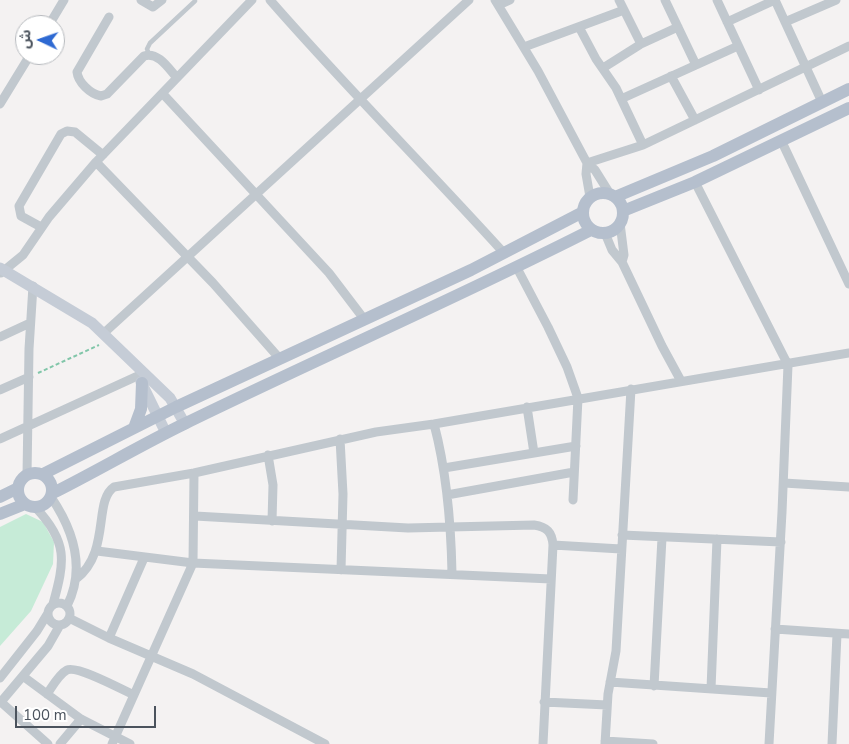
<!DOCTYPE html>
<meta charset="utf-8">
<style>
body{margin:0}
#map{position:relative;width:849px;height:744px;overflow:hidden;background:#f4f2f2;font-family:"Nunito Sans","Noto Sans Arabic",sans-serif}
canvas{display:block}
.north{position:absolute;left:15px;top:15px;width:50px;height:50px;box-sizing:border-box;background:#fff;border:1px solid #b7babe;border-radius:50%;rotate:273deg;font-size:14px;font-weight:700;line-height:20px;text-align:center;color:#4b535d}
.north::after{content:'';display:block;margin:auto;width:18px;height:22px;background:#2e69d2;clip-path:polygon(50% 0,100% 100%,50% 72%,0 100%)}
.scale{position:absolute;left:15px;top:706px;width:141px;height:22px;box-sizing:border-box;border:2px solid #4b535d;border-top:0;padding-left:6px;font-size:15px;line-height:18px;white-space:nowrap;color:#4b535d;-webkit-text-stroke:4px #fff;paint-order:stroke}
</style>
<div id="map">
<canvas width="849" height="744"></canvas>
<div class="north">ش</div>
<div class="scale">100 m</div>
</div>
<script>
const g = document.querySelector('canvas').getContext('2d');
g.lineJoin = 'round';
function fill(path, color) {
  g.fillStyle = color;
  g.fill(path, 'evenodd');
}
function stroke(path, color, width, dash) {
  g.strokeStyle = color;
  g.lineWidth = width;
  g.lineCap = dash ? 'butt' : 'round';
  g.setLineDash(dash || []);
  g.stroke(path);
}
fill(new Path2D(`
 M26,514l17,8 11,20 -1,22 -22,47 -31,35v-119z`), '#c6ebd7');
stroke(new Path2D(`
 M38,373l61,-28`), '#81c6a9', 2, [4, 2.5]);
stroke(new Path2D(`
 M149,54l-2,-5 3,-6 45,-42`), '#c1c8ce', 4.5);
stroke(new Path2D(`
 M141,0l12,7 9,-7
 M270,0c75,86 156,167 233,252
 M495,0l43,71 49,92 56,-18 206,-99
 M619,0l22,44
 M665,0l31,65
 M717,0l42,90
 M775,0l47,102
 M499,5l11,-5
 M109,17l-32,55c1,10 13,22 24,24l6,-2 37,-38c14,-5 25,13 33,22
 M727,22l48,-22
 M785,22l51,-22
 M49,25l15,-25
 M579,27l17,32 20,29 27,57
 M524,47l100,-37
 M603,68l38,-24 37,-17
 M671,76l24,44
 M163,94l166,179 35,46
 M621,99l117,-53
 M0,104l30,-49
 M781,140l68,144
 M96,162l117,121 67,76
 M695,182l93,183 -6,147 -13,232
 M590,197l-4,-23 1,-11 8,7 15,24
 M41,227l-20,-11 -2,-10 42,-72 6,-3 8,1 28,23
 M605,233l7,17 10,12 2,-7 -4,-32
 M622,262l40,84 19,35
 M517,268l31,59 19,40 11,31 -5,102
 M1,273l22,-18 26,-38 47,-55 156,-162
 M104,333l365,-333
 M0,337l30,-14
 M0,390l29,-13
 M527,407l7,46
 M434,424c13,49 17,99 18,149
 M0,439l144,-66
 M340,439l3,55 -2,76
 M268,455l5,30 -1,36
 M444,468l132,-22
 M27,475l2,-126 4,-63
 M784,483l65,4
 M447,495l127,-23
 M51,497c23,34 35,71 16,109
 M36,508c32,34 29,53 17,96
 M195,516l213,12 126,-3c13,2 18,7 19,20l-10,199
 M622,535l159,7
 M553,545l68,4
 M97,551l96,12 358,16
 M76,579c35,-27 17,-78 38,-92l80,-14 182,-41 58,-8 415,-71
 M48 614a11 11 0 1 1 22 0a11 11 0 1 1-22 0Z
 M69,618l40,20 84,36 132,70
 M775,629l74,5
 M109,638l35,-80
 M24,677l57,42 49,25
 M0,678l37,-47 11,-18
 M610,682l161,11
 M654,686l8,-148
 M711,689l6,-150
 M47,694c5,-7 12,-20 20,-24 10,-5 56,20 67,25
 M1,702l47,42
 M544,702l63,3
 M0,703l48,-57 12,-21
 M605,741l48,3
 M60,744l21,-25
 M112,744l81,-181 1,-90
 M605,744l3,-50 8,-43 15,-262
 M832,744l5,-110`), '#c1c8ce', 9);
stroke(new Path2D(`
 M0,268l92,55 78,75 15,26
 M141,382l25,51`), '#c5ccd6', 11);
stroke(new Path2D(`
 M583 213a20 20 0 1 1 40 0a20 20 0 1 1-40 0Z
 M615,197l98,-41 136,-67
 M623,211l72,-29 154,-74
 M134,428l7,-19 1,-26
 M18 490a17 17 0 1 1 34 0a17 17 0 1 1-34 0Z
 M43,474l133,-67 295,-137 112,-58
 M53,493c44,-22 86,-47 131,-69 135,-66 273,-126 407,-194
 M0,497l18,-9
 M0,514l25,-10`), '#b5bfcd', 12);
</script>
